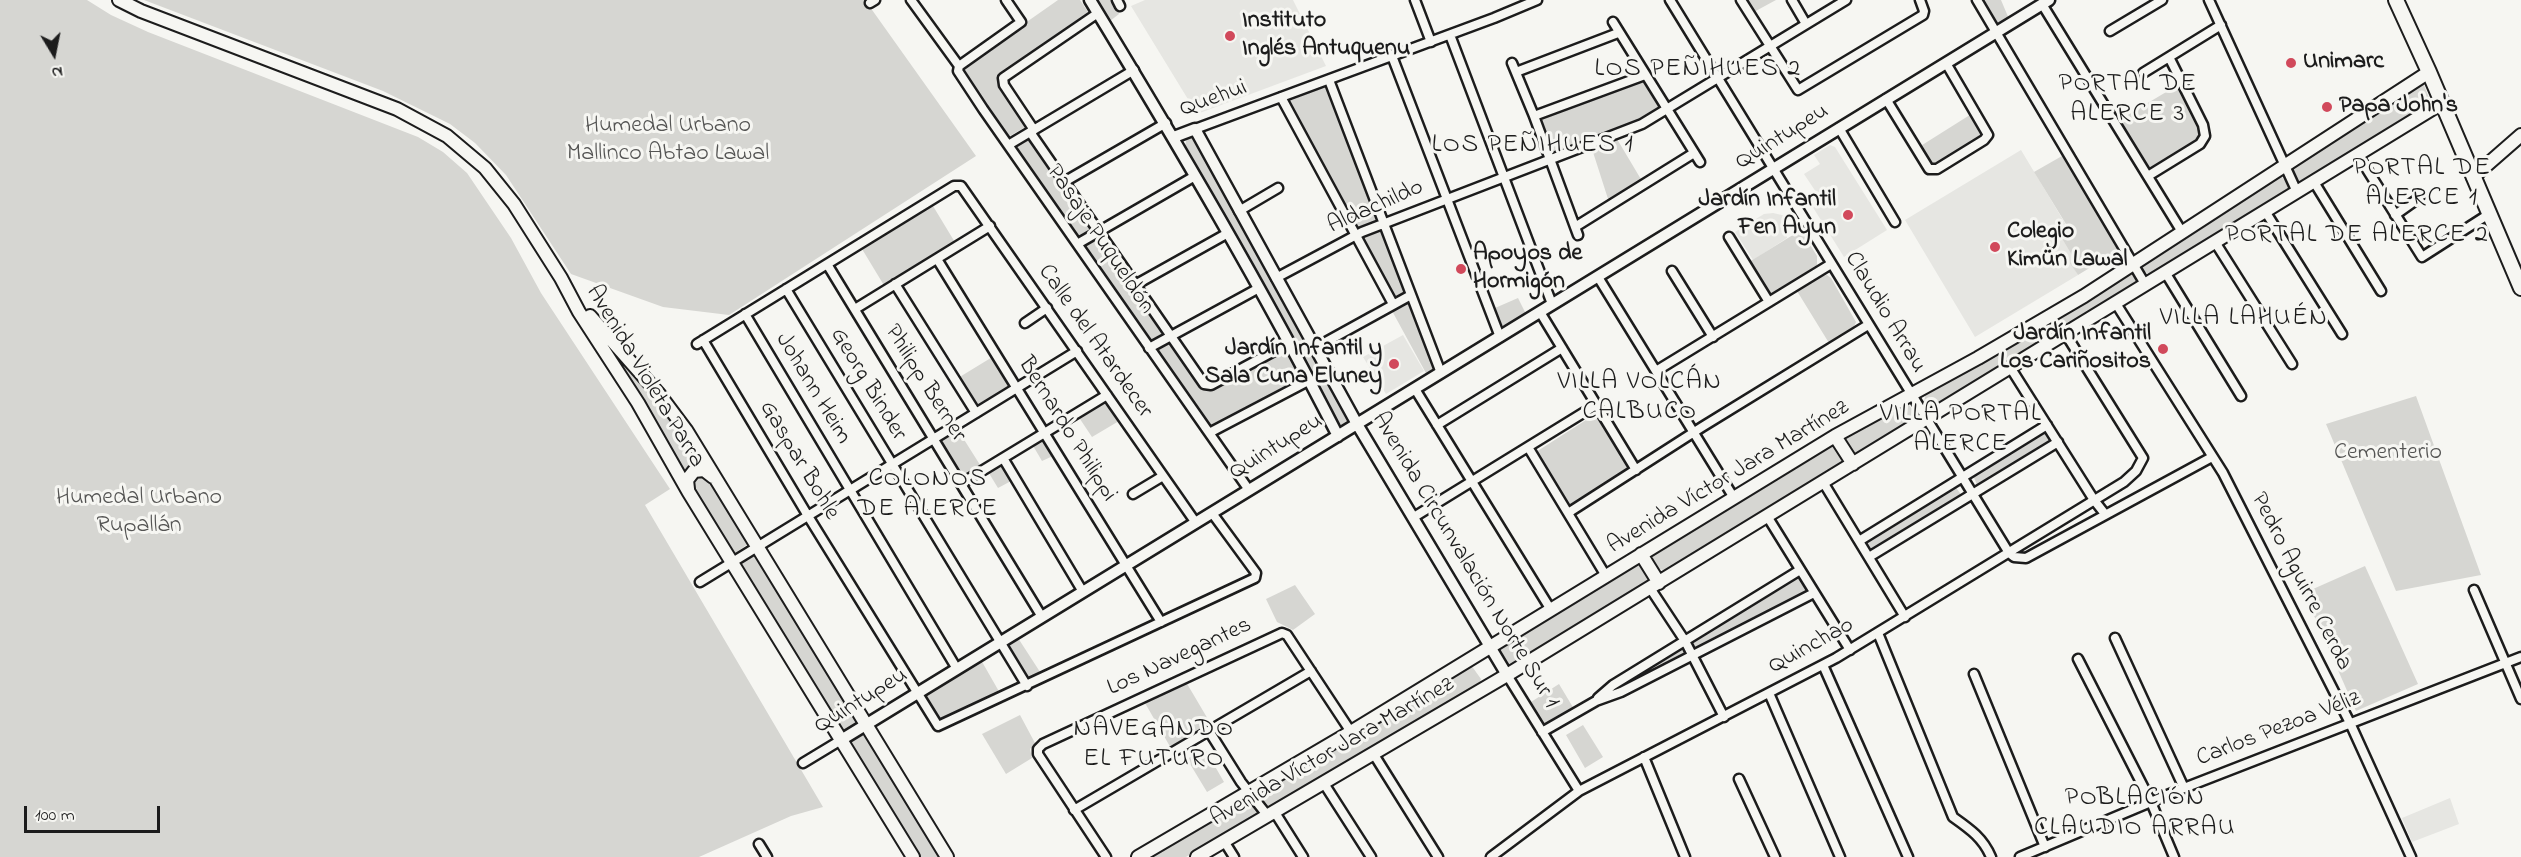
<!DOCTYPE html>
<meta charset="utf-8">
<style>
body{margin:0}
#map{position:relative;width:2521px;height:857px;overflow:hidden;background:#f6f6f2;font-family:"Indie Flower",sans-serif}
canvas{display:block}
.north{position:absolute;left:24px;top:24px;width:60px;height:60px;-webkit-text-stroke:4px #f6f6f2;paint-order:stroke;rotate:170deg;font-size:16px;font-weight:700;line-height:24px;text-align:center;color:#1c1c1c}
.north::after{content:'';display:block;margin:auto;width:21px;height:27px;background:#1c1c1c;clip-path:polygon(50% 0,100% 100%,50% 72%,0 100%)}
.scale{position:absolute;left:24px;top:806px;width:136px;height:27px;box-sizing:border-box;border:3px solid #1c1c1c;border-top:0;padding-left:8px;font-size:18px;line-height:21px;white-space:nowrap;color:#1c1c1c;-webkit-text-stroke:4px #f6f6f2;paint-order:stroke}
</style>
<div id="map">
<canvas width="2521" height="857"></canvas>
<div class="north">N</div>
<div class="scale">100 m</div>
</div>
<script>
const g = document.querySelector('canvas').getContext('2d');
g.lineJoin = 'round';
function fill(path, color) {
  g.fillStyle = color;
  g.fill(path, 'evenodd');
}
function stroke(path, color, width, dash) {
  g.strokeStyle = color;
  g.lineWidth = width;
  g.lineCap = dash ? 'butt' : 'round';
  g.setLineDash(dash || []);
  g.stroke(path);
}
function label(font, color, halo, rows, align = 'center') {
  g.font = font + ' "Indie Flower",sans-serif';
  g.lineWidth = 6;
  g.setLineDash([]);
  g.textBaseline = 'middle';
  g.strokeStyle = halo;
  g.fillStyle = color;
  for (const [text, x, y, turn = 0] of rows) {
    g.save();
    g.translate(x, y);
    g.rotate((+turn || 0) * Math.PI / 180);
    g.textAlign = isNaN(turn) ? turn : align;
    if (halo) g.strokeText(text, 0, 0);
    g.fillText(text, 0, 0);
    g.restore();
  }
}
fill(new Path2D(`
 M1145,0h148l33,66 -129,48 -66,-108z
 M1830,145l5,2 52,83 -43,27 -35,-56 9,-6 -14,-21 16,-10 -6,-9z
 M2021,150l48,80 6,30 -4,3 7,12 -103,62 -70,-117z
 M1773,213l13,3 1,22 -34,22 -18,-28 29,-18z
 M1403,335l21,36 -38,23 -23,-37z
 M2450,798l9,26 -47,18 -10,-24z`), '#e6e6e2');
fill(new Path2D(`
 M0,0h87l24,15 37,17 270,105 25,15 24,21 44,65 30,55 129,196 -25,16 178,302 -32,9 -92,41h-699z
 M144,0h721l111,156 -247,159 -66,-8 -92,-33 -65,-99 -31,-32 -25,-19 -67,-33z
 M1058,0h22l10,15 -88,60 25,51 -19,11 -48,-65 1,-4z
 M1097,0h15l7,14 -9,7z
 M1744,0h32l-24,13z
 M1982,0h19l8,19 -8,4 -7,-2z
 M1640,80l5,2 13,23v4l-18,11 -84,32 -5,-1 -11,-33z
 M2420,84l4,1 7,18 -130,80 -9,-11v-5z
 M2178,85l21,42v11l-50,31 -30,-49z
 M1325,87l4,1 50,132 -18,9 -5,-1 -68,-125 2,-3z
 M1973,113l12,19 -2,5 -46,29 -7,-1 -11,-18z
 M1187,137l7,1 155,282 -5,6 -8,-4 -151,-276z
 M1027,138h3l63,92 -11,8 -6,-2 -61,-87v-4z
 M1617,139l25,42 -33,21 -17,-53z
 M2062,156l57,94 -41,25 -8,-12 5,-3 -15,-25 9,-6 -35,-57z
 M2280,175l9,10 -1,7 -138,83 -6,-4 -2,-6z
 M933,206l23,38 -71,43 -23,-38z
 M1383,230l26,63 -14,7 -33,-59 1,-4z
 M1801,230l16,26v9l-43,28h-5l-20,-31z
 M1096,234l69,99 -16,8 -66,-95z
 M2131,272l5,4 1,7 -202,125h-5l-6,-6 2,-10z
 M1827,275l4,3 25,44 -3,7 -24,14 -32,-52 25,-15z
 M1518,298l8,16 -18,11h-6l-7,-17z
 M1405,301h5l26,68 -9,6 -36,-66z
 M1169,342l32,43 85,-36 16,30 -91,51 -55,-79z
 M994,356l17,29 -31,20h-5l-17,-27z
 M619,357l45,48 37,60 -16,9 -67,-114z
 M2416,396l65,179 -85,16 -70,-167z
 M1100,402l9,4 10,15 -27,16 -14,-21z
 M1909,405l6,8 -1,7 -246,151 -9,-2 -6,-10v-6l183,-111 66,-36z
 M1597,413l32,55 -60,38 -33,-54z
 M958,430l24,38 -16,10 -6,-2 -19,-32v-3z
 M2042,432h3l5,11 -71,43 -2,-1 -4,-10z
 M1041,438l5,1 9,16 -13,6 -10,-17z
 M998,464l6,1 9,15 -15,8 -11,-18z
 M705,474l43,70 -13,9 -45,-70 3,-7z
 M1955,486l7,10 -91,56 -3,-1 -4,-7 2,-4z
 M755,555l103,167 -15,10 -104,-169z
 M1640,562l11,18 -4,4 -137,82 -4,-3 -8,-15z
 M2365,566l53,118 -62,27 -52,-118z
 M1797,576h3l9,15 -112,59 -6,-9z
 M1295,585l20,29 -22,16 -16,-8 -11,-23z
 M1018,638l24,37 -10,5h-5l-19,-32 2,-5z
 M1682,647l4,8 -79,40 7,-8z
 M981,660l20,35 -60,29 -19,-27z
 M1471,665l10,14 -3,9 -208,120 -12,-15z
 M1186,682l26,44 -40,24 -27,-47z
 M1559,684l15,25 -28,16 -15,-23z
 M1020,715l15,28 -5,6 2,9 -26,16 -24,-40z
 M1583,725l20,32 -18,11 -19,-33z
 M864,732l77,125h-23l-70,-114 1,-2z
 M1205,749l19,33 -17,10 -20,-33z
 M1249,798l11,16 -74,43h-36z`), '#d6d6d2');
const minor = new Path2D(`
 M911,0l48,66 -1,5 25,38 266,381
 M1117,0l3,6
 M1415,0l16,42
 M1670,0l339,553 5,4 12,1 186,-101
 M1741,0l57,90 125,-75 1,-4 -4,-11
 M1792,0l14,24
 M1977,0l168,284
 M2209,0l88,192
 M870,3l5,-3
 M2042,4l140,228
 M1613,22l87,140
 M2110,31l52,-31
 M1450,35l102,269
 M1392,56l108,281
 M1512,63l22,53 44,119
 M959,66l62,-44 -15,-22
 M1516,72l102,-39
 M2143,73l78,-48
 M1329,80l112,293
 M1281,97l112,207
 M1886,99l43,70h8l47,-29 4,-5 -42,-72
 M1534,116l111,-41
 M1839,128l56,94
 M1195,129l299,-111 43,-18
 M1034,130l-30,-45 -1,-7 95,-65
 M1030,132l174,252 7,1 78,-42
 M1010,144l124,-74
 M2358,155l64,102 67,-43
 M2148,176l52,-32 5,-8 -2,-11 -34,-68
 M1064,182l102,-59
 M2314,182l67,109
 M1239,211l39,-23
 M2265,211l77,123
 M2395,215l24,-17
 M1575,227l119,-74
 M1729,237l40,65
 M2215,242l77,122
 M1079,243l116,-67
 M937,259l224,363
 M827,264l215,353
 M1672,271l41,66
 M2165,272l76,124
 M1598,277l136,221
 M1276,278l86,-46 280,-108 204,-124
 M895,284l81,129
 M1135,285l93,-52
 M786,289l241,397
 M2115,302l108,171 127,250 61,134
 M855,309l135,-83
 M1540,312l96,158
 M745,314l212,355
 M1025,323l22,-15
 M703,340l105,176 130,210 317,-148 1,-5 -44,-60
 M697,344l257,-158h7l235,337
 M1149,348l110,-60
 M1315,348l96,-53
 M2010,367l84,133 11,14
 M1656,371l175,-107
 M1415,389l136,221
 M1437,425l125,-77
 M1211,432l99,-52
 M1528,447l78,129
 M1003,458l80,134
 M1823,482l82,135
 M962,483l145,-88
 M1133,494l30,-18
 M1568,513l134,-86 166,-102
 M1767,516l83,134
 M1414,517l182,-112
 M1859,541l188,-116
 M1869,557l189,-115
 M700,582l377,-231
 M1650,588l35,53 39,76
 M2474,590l47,109
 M1878,633l75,184c17,12 30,21 38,40
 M2115,638l69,150
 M2078,659l73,143 23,55
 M1823,665l85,192
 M1974,674l71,173
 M1507,675l72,116
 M1769,693l71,164
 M1598,698l15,-13 187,-115
 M1209,731l32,51 26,33
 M1542,732l54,-31 25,-9 193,-99
 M1373,753l65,104
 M1644,757l41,100
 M803,763l38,-23
 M1739,779l36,78
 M1323,782l48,75
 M1074,810l237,-139
 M1274,811l29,46
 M1224,841l10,16
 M759,844l8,13
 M1106,857l-68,-103v-5l5,-5 239,-111 5,2 64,97
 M1491,857l88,-66 257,-133 288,-176 12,-11 7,-13 -78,-125
 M2020,857l164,-69 337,-131`);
const tertiary = new Path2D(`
 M1090,0c87,143 172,287 248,436
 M1174,137l21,-8 162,295 150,251
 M841,740l1208,-740`);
const secondary = new Path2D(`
 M119,0l22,11 256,98 50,27 38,32 29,36 47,74 18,34 59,91 50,88 225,366
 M2473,177l48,-42
 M590,316l69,78 27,36 261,427
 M1835,436l18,28
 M688,489l-1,-9 7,-9 10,-1 9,7
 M1641,554l18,29
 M1138,857l213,-125 484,-296 143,-78 106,-62 345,-224
 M1197,857l310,-182 935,-572`);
const primary = new Path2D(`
 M2396,0l33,72 92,216`);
stroke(minor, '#1c1c1c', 13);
stroke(tertiary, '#1c1c1c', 15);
stroke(secondary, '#1c1c1c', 16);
stroke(primary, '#1c1c1c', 18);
stroke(minor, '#f6f6f2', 8);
stroke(tertiary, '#f6f6f2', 10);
stroke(secondary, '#f6f6f2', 12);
stroke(primary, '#f6f6f2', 14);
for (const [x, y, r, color] of [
 [1230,36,6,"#d1495b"],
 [2291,63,6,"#d1495b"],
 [2327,107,6,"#d1495b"],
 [1848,215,6,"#d1495b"],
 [1995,247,6,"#d1495b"],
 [1461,269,6,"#d1495b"],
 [2163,349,6,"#d1495b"],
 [1394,364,6,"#d1495b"]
]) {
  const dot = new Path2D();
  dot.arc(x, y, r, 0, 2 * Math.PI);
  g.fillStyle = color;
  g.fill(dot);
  stroke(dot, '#f6f6f2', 2);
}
label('bold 24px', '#1c1c1c', '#f6f6f2', [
 ["Instituto",1242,22],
 ["Inglés Antuquenu",1242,50],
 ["Unimarc",2303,63],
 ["Papa John's",2339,107],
 ["Jardín Infantil",1836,201,"right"],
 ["Fen Ayun",1836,229,"right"],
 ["Colegio",2007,233],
 ["Kimün Lawal",2007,261],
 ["Apoyos de",1473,255],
 ["Hormigón",1473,283],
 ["Jardín Infantil",2151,335,"right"],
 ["Los Cariñositos",2151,363,"right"],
 ["Jardín Infantil y",1382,350,"right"],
 ["Sala Cuna Eluney",1382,378,"right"]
], 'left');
label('24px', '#1c1c1c', '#f6f6f2', [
 ["Quehui",1214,100,-20],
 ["Quintupeu",1783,138,-32],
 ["Aldachildo",1376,208,-24],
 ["Pasaje Puqueldón",1099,240,56],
 ["Claudio Arrau",1884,313,59],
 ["Calle del Atardecer",1094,342,55],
 ["Avenida Violeta Parra",644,377,59],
 ["Philipp Berner",924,384,58],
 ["Georg Binder",867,385,59],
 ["Johann Heim",812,389,59],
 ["Bernardo Philippi",1066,430,58],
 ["Quintupeu",1277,448,-32],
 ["Gaspar Bohle",798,461,59],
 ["Avenida Víctor Jara Martínez",1729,478,-31],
 ["Avenida Circunvalación Norte Sur 1",1464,561,59],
 ["Pedro Aguirre Cerda",2300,582,63],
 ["Quinchao",1812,647,-29],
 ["Los Navegantes",1180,658,-25],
 ["Quintupeu",862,702,-32],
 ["Carlos Pezoa Véliz",2279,730,-21],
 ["Avenida Víctor Jara Martínez",1333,753,-30]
]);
label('24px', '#545453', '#f6f6f2', [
 ["Humedal Urbano",668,127],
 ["Mallinco Abtao Lawal",668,155],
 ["Cementerio",2388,454],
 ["Humedal Urbano",139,499],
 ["Rupallán",139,527]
]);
g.letterSpacing = '1.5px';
label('26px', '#1c1c1c', '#f6f6f2', [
 ["LOS PEÑIHUES 2",1698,71],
 ["PORTAL DE",2128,86],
 ["ALERCE 3",2128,116],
 ["LOS PEÑIHUES 1",1533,147],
 ["PORTAL DE",2422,170],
 ["ALERCE 1",2422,200],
 ["PORTAL DE ALERCE 2",2357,237],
 ["VILLA LAHUÉN",2244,320],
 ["VILLA VOLCÁN",1640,384],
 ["CALBUCO",1640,414],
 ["VILLA PORTAL",1961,416],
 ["ALERCE",1961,446],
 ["COLONOS",928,481],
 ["DE ALERCE",928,511],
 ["NAVEGANDO",1154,731],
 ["EL FUTURO",1154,761],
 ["POBLACIÓN",2135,800],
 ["CLAUDIO ARRAU",2135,830]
]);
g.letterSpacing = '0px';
</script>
